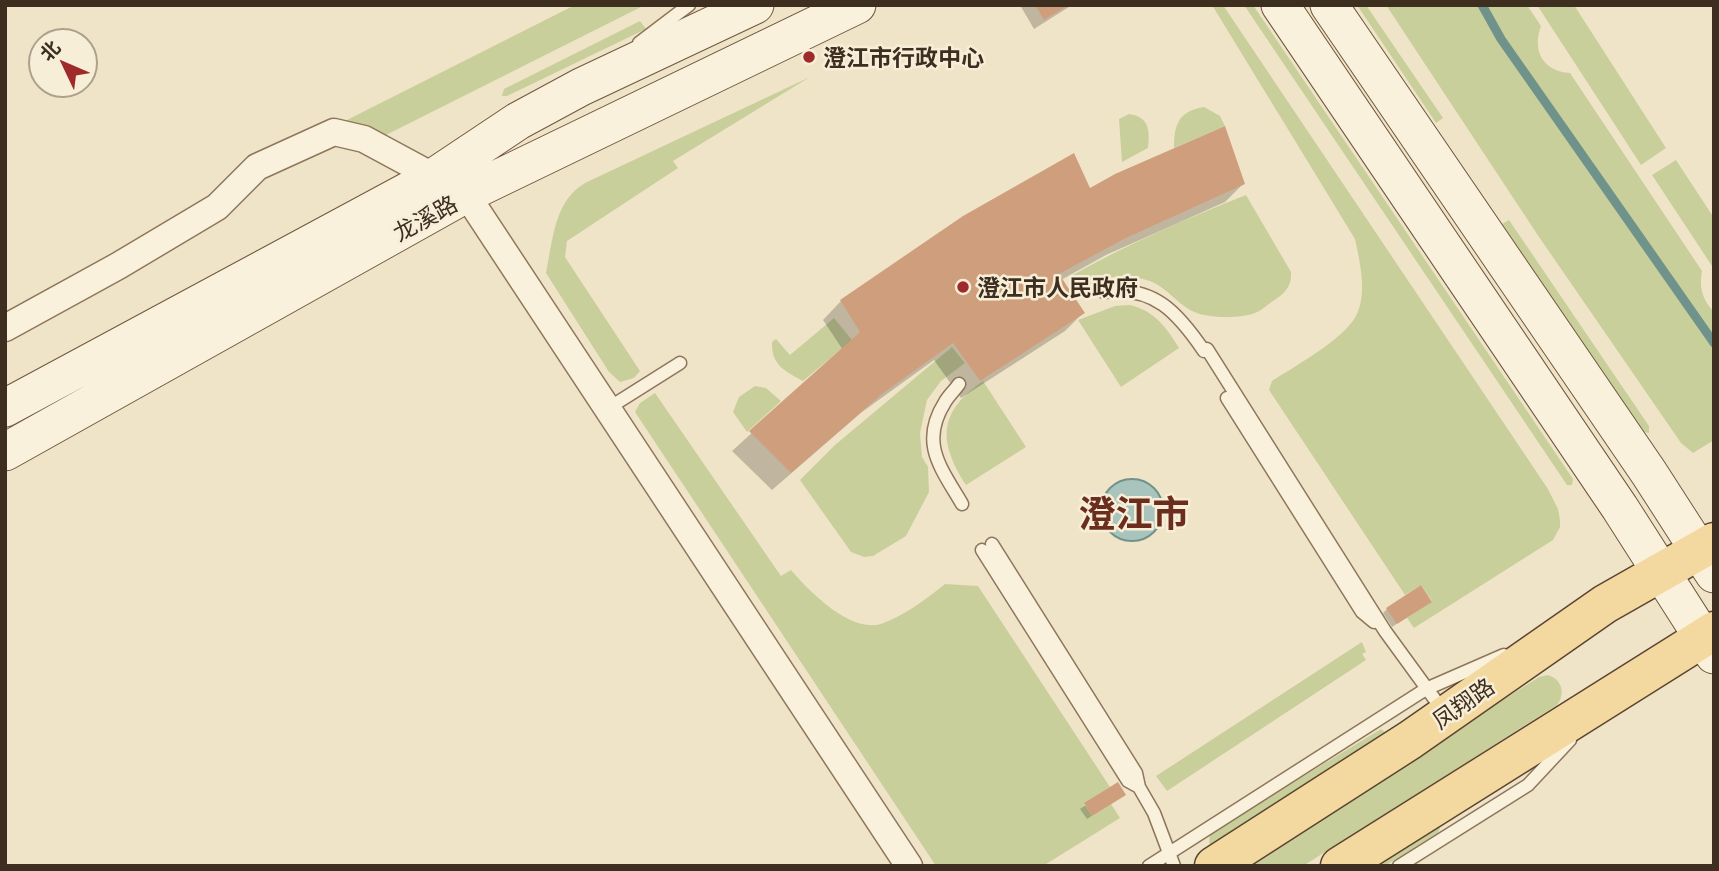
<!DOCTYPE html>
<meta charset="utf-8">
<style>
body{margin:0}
#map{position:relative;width:1719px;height:871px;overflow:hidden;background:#f0e4c8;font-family:Georgia,"Noto Sans SC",serif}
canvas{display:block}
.frame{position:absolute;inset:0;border:7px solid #3d2e20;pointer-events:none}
.north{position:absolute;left:28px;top:28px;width:70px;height:70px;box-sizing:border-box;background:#f7eed8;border:2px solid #ada18e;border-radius:50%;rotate:314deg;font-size:19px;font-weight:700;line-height:28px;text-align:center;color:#3d2e20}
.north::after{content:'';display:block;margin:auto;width:24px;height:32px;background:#9e2a2b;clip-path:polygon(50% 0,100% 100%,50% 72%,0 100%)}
</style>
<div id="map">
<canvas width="1719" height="871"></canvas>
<div class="frame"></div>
<div class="north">北</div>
</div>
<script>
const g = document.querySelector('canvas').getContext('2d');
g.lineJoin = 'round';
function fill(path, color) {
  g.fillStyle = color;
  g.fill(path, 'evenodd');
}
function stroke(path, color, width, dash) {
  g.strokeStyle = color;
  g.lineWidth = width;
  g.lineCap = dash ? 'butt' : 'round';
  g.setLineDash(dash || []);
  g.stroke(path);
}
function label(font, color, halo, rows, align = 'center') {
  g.font = font + ' Georgia,"Noto Sans SC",serif';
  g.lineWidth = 5;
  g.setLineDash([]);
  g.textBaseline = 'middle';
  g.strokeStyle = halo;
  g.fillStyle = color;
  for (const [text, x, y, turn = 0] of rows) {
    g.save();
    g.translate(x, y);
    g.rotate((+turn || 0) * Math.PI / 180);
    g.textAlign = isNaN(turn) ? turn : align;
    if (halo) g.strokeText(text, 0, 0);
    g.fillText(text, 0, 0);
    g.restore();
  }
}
fill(new Path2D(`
 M575,5h70l-269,135 -37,-16z
 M1212,5h11l325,484 10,20 2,11v7l-7,13 -139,88 -7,-10 25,-17 -11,-16 -16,10 -136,-205 3,-9c23,-15 73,-42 85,-67 10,-22 3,-52 -2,-75z
 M1244,5h9l320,474 -1,6h-5z
 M1357,5h9l77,113 -7,5z
 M1386,5h141l14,21c-9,24 1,45 29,47l132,198c-3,17 0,28 12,41v128l-21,13 -12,-10 -144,-209z
 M1537,5h37l92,143 -25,17z
 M640,21l6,8 -139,67h-5l2,-7z
 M810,77l-137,84 5,7 -111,73 -2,16 75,114 -6,7 -14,4 -11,-10 -63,-99c7,-33 8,-74 41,-91z
 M1204,107l16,9 5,10 -51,22c0,-24 5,-37 30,-41z
 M1129,114c20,3 21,16 19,34l-26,14 -3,-43z
 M1676,160l38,58v51l-62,-94z
 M1246,195l45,77c1,15 -7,22 -18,29 -6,4 -12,10 -18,12 -17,6 -54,6 -68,-5 -15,-10 -25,-25 -44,-29 -27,-6 -43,-1 -66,13l-8,-15c57,-32 116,-58 177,-82z
 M1509,220l140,206v7l-5,-1 -142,-208z
 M1130,305c25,6 36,22 49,43l-58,39 -43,-67 37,-14z
 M834,318l18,22 -49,41c-18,-10 -32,-16 -31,-39l4,-3 14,16z
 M952,347l13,16 -24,18 -14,19 -7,33 2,24 6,10 1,25 -23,44 -33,20 -9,1 -13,-5 -51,-72 35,-35z
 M983,381l43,66 -60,38c-28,-44 -28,-73 17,-104z
 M755,386l11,2 15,13 -34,31 -14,-20 6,-15z
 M655,393l126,183 10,-6c18,21 59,63 90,54 23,-8 45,-25 64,-40l33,2 132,201 -26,17 8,12 19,-12 9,14 -77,48h-107l-301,-454 5,-9z
 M1362,642l4,10 -4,2 4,6 -199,131 -11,-15z
 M1547,675c15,3 19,19 10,30l-254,161h-61l297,-189z
 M1381,729l5,4 -174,112 -3,-2 1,-10z
 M1438,825l2,3 -2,5 -53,33h-21z`), '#c9cf9b');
const water = new Path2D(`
 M1101 510a31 31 0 1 1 62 0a31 31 0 1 1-62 0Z`);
fill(water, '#a9c4bc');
stroke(water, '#6f938a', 2);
fill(new Path2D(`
 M1020,5h52l-38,24z
 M1243,184l-18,18 -119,53 -45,25 22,33 -18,18 -104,67 -27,-38 -72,52 -90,78 -40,-39 111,-101 -20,-30 18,-19 123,-84 126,-27z
 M1430,602l-38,25 -9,-14 4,-4z
 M1117,784l7,11 -37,24 -7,-10z`), '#0003');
stroke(new Path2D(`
 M1482,5l19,34 213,304`), '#6f938a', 9);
fill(new Path2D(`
 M1035,5h34l-25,15z
 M1225,126l20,58 -119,54 -67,36 26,39 -105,68 -27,-38 -71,51 -91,79 -42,-42 111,-99 -20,-32 123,-84 111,-63 16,35 25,-14z
 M1421,585l11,17 -35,22 -11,-16z
 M1118,782l8,13 -34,21 -8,-13z`), '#cf9f7d');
const service = new Path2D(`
 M639,43l50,-38
 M1104,292c50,-7 74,21 100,59
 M1207,349l178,282 59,81
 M959,384c-4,6 -10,11 -14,18 -26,41 -4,66 17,102
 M1227,398l135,214 12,10
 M607,409l73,-46
 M992,544l144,229 3,14 15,26 20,53
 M982,550l146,231 11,6
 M1149,866l277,-177 78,-34
 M1399,866l129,-81 42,-45`);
const minor = new Path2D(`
 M5,328l113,-62 99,-59 40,-40 77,-35 30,7 102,55 443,672`);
const secondary = new Path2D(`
 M1280,5l340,503 94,147
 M1329,5l320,468 65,101
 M5,408l429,-231 84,-56 63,-34 174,-82
 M5,452l461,-258 391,-189`);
const primary = new Path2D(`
 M1214,866l196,-126 195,-136 109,-62
 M1340,866l374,-235`);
stroke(service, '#8d765c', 15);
stroke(minor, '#8d765c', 29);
stroke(secondary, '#6f573f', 39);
stroke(primary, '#5b4430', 41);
stroke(service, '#faf1dc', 12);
stroke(minor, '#faf1dc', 26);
stroke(secondary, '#faf1dc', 37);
stroke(primary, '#f3d9a0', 38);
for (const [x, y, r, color] of [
 [809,57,7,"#9e2a2b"],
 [963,287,7,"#9e2a2b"]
]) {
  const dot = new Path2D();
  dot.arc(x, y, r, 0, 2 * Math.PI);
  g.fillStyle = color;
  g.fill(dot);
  stroke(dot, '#f7eed8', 2.5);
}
label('bold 23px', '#3d2e20', '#f7eed8', [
 ["澄江市行政中心",823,57],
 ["澄江市人民政府",977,287]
], 'left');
label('23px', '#3d2e20', '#f7eed8', [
 ["龙溪路",425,218,-29],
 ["凤翔路",1463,703,-35]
]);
label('bold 37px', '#6b2e1e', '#f7eed8', [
 ["澄江市",1134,513]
]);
</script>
